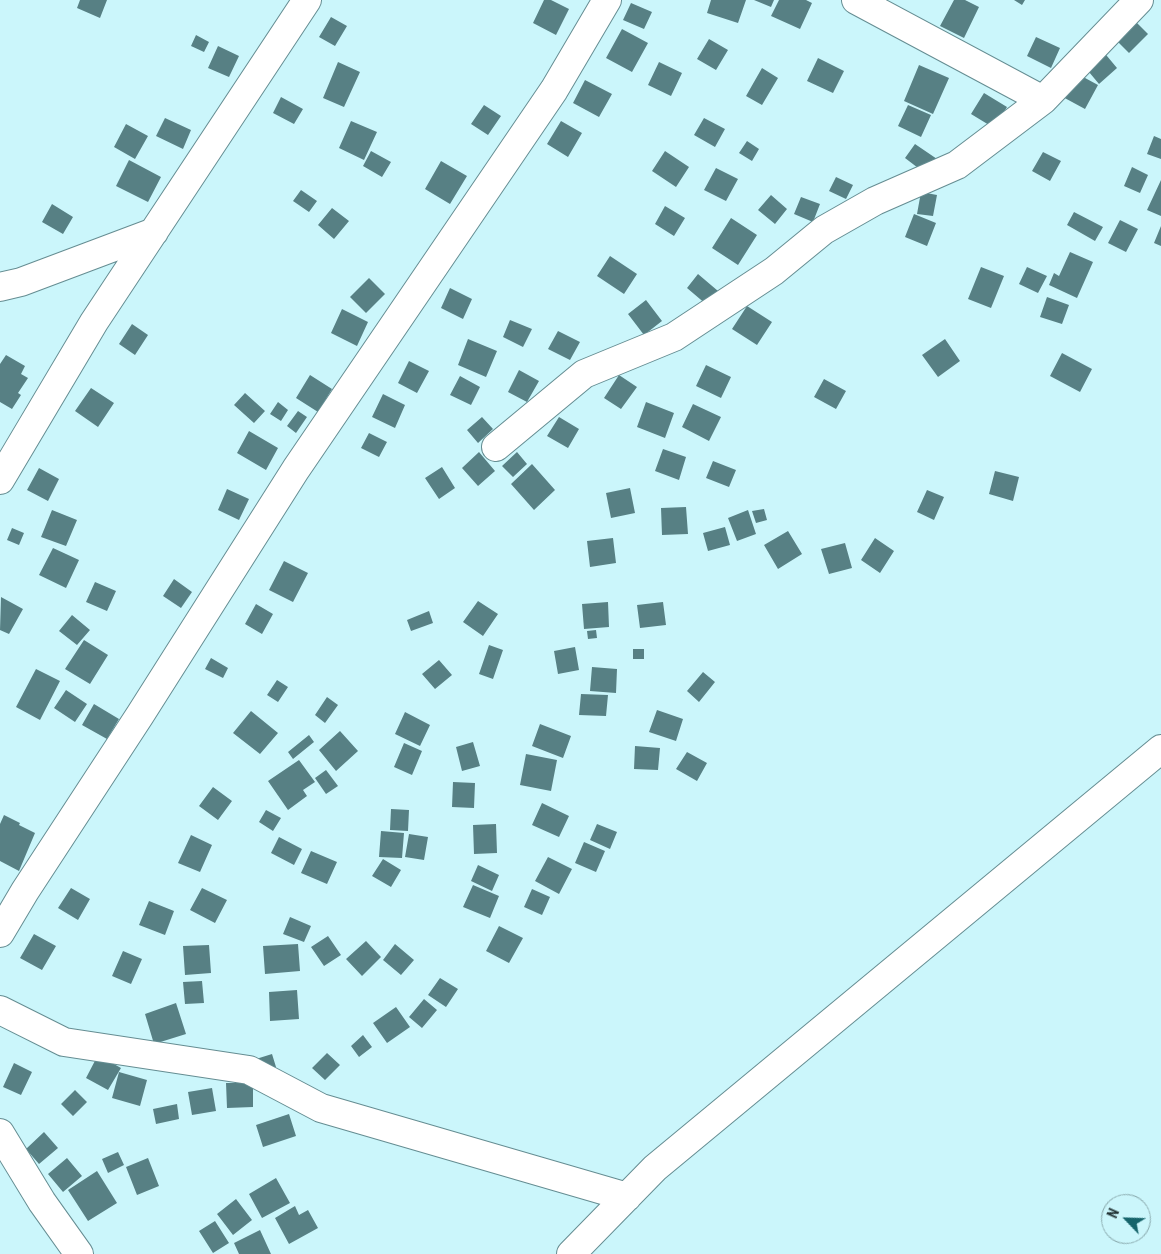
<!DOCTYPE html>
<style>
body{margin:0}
#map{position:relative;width:1161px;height:1254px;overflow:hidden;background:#cbf6fb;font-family:"Roboto Condensed",sans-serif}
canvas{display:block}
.north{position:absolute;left:1101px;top:1194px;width:50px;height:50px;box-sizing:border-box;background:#cbf6fb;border:1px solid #88a8ac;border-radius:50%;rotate:294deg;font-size:14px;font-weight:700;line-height:20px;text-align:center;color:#233436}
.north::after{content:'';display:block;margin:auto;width:18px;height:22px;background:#16646b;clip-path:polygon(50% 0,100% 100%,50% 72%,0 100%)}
</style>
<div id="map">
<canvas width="1161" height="1254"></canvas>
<div class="north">N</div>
</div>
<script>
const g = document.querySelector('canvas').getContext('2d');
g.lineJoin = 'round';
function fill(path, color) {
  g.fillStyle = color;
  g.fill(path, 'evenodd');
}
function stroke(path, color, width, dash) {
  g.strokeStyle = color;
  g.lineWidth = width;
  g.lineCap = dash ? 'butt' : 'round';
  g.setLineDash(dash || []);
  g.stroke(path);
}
fill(new Path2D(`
 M80,0h27l-7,18 -23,-10z
 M544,0h7l18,9 -13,26 -23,-12z
 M711,0h35l-8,23 -31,-10z
 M754,0h20l-3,7z
 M779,0h27l6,3 -12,26 -29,-13z
 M954,0h11l14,7 -15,31 -24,-12z
 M1014,0h11l-3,5z
 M631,3l21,9 -8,17 -21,-9z
 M1129,15l19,19 -19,19 -19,-19z
 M331,17l16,9 -12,20 -16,-9z
 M622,29l26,14 -16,29 -26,-14z
 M196,35l13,7 -5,10 -13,-6z
 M1036,37l24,11 -9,20 -24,-12z
 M709,39l19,11 -12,20 -19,-11z
 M218,46l21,10 -10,21 -21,-9z
 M1102,50l15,18 -18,16 -15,-18z
 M818,58l26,13 -11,22 -26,-12z
 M338,62l22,10 -16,35 -21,-9z
 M659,62l23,11 -11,23 -23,-11z
 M919,65l30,13 -16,36 -29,-13z
 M762,68l16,10 -16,27 -16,-9z
 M1074,72l24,13 -13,24 -24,-13z
 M585,80l27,14 -13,23 -26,-14z
 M984,93l23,14 -13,21 -23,-14z
 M281,97l22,12 -9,15 -21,-11z
 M484,105l17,11 -13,19 -17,-11z
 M908,105l23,10 -10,22 -23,-11z
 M165,118l26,12 -8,19 -27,-13z
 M704,118l21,11 -10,18 -21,-12z
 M351,121l26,11 -13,28 -25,-12z
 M561,121l21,12 -14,24 -21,-13z
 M126,124l22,12 -13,23 -21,-12z
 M1154,136l7,3v20l-14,-5z
 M747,141l12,8 -7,12 -13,-8z
 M915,144l22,15 -11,15 -21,-16z
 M371,151l20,11 -9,15 -19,-11z
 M665,151l24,16 -13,20 -24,-16z
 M1043,152l18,9 -11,20 -18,-10z
 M129,160l32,17 -13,25 -32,-16z
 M441,161l26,15 -17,28 -25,-15z
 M1132,167l16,8 -8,18 -16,-7z
 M716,168l22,11 -12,22 -22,-11z
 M836,177l17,8 -7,14 -17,-8z
 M1161,180v36l-14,-6z
 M301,190l16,11 -8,11 -16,-11z
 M921,192l16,3 -4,21 -16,-2z
 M771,195l16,14 -12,15 -17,-14z
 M801,197l19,7 -7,18 -19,-8z
 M52,204l21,13 -10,17 -21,-12z
 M665,206l20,12 -11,18 -19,-12z
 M332,208l17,13 -15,18 -16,-14z
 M1074,212l29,15 -8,14 -28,-16z
 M914,214l22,9 -9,23 -22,-9z
 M731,218l26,17 -19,30 -26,-17z
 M1120,220l18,9 -12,23 -18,-9z
 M1161,226v20l-7,-3z
 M1070,252l23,10 -16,36 -28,-13 5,-12 5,3z
 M610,256l27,18 -13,20 -27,-18z
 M981,267l23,9 -13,32 -23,-9z
 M1027,267l20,9 -9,17 -19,-9z
 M698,274l20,17 -11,14 -20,-17z
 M369,278l16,16 -19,19 -16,-16z
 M450,288l22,11 -9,20 -22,-11z
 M1047,297l22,8 -7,19 -22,-7z
 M646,300l16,21 -18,14 -16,-21z
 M747,306l25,16 -15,23 -25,-16z
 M342,309l26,13 -11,24 -26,-13z
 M510,320l22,9 -9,18 -20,-10z
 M132,324l16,11 -13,20 -16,-11z
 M558,331l22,11 -10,18 -22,-11z
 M468,339l29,12 -11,26 -28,-12z
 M945,339l15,22 -22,16 -16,-22z
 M1062,353l30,16 -12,23 -30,-16z
 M6,355l19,11 -4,8 7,4 -10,15 3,2 -9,14 -12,-7v-38z
 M409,361l20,10 -12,22 -19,-10z
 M706,365l25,12 -10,21 -25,-12z
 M519,370l20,11 -12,21 -19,-10z
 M310,375l22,14 -14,23 -22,-14z
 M619,375l18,12 -16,22 -17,-11z
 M460,376l20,11 -9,18 -21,-10z
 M824,379l22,12 -10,18 -22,-12z
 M91,388l23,15 -16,24 -23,-16z
 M245,393l20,18 -11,12 -20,-18z
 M383,394l22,11 -10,23 -23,-11z
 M278,402l10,8 -7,11 -11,-7z
 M646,402l28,11 -9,25 -28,-11z
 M693,404l28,13 -12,24 -27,-14z
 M298,411l9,6 -11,16 -9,-7z
 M482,417l11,12 -15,14 -11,-13z
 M559,417l20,12 -11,19 -21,-12z
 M249,431l29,17 -12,22 -29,-17z
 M369,433l18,9 -8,15 -18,-9z
 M663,449l23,8 -7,23 -24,-9z
 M479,452l16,19 -17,15 -16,-18z
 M517,452l10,12 -14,13 -11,-11z
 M713,461l23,9 -7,17 -23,-9z
 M532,464l23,26 -21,20 -23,-26z
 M442,467l13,21 -16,11 -14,-21z
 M39,468l20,11 -11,22 -21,-11z
 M995,471l24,6 -6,24 -24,-7z
 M630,488l5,25 -24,5 -5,-25z
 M227,489l22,10 -10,21 -21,-10z
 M927,490l17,7 -10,23 -17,-8z
 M686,507l2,27 -26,1 -1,-27z
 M764,509l3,11 -11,3 -4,-12z
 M52,510l25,10 -11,26 -25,-9z
 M748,510l8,24 -19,7 -9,-23z
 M725,527l5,18 -22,6 -5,-18z
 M12,528l12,5 -5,12 -12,-5z
 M788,531l14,23 -24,15 -14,-24z
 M613,538l3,25 -26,4 -3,-26z
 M875,538l19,13 -14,22 -19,-13z
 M845,543l7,25 -23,6 -8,-25z
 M53,548l26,12 -13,28 -27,-13z
 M284,561l24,12 -15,29 -24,-12z
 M174,579l18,13 -11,16 -18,-12z
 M95,582l21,9 -9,20 -21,-9z
 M1,597l22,12 -14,25 -9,-4z
 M478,601l20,13 -15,22 -20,-14z
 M608,602l1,25 -25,2 -2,-25z
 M663,602l3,23 -26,3 -3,-23z
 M256,604l17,10 -11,20 -17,-10z
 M429,611l4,12 -22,8 -4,-11z
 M72,615l18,15 -13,15 -18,-14z
 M596,630l1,8 -9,1 -1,-8z
 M84,640l24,15 -18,29 -25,-15z
 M489,645l14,5 -10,29 -14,-5z
 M575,647l4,23 -21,4 -4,-23z
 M633,649h11v10h-11z
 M211,658l17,10 -5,10 -18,-9z
 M439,660l13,15 -17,14 -13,-15z
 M592,667l25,2 -1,24 -26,-2z
 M36,669l24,12 -20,39 -24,-13z
 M703,672l12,10 -16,20 -12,-11z
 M277,680l11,7 -10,15 -11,-7z
 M66,690l21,14 -12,18 -21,-14z
 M581,694l27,1 -2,21 -27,-1z
 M327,697l11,8 -13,18 -10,-8z
 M94,704l25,15 -12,20 -25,-14z
 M657,710l26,9 -7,22 -27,-9z
 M251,711l27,22 -18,21 -27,-21z
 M405,712l25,13 -10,21 -25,-12z
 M540,724l31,12 -8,22 -31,-12z
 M340,731l18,20 -22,20 -17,-21z
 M309,735l5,7 -21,17 -5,-7z
 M473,742l7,24 -18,5 -6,-24z
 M404,743l18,8 -10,24 -18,-8z
 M635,746l25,2 -2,22 -24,-1z
 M687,752l20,11 -10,18 -21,-12z
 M526,754l31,6 -6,31 -31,-6z
 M299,760l16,22 -12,8 4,6 -19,14 -20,-29z
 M326,770l12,16 -12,8 -11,-16z
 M453,782l22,1 -1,25 -22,-1z
 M213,787l19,14 -14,19 -19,-14z
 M542,803l27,13 -10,21 -27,-12z
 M391,809l18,1 -1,21 -18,-1z
 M266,810l15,8 -8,13 -14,-9z
 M4,815l16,8 -1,2 16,8 -16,38 -19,-10v-37z
 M496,824l1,29 -23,1 -1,-29z
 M597,824l20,8 -7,17 -20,-9z
 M381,831l23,2 -2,25 -23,-1z
 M409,834l19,3 -4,23 -19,-3z
 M191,835l21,10 -12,27 -22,-9z
 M279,837l23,12 -8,16 -23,-12z
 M584,842l21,9 -9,21 -21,-9z
 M311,851l26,11 -10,22 -26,-11z
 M548,857l24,12 -13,25 -24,-13z
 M383,859l18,11 -10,17 -19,-11z
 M478,865l21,10 -7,16 -21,-10z
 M473,885l26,11 -9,22 -27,-11z
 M71,888l19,11 -12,21 -20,-12z
 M202,888l25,12 -12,23 -25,-13z
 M532,889l18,8 -8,18 -18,-8z
 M149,901l25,10 -9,24 -26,-10z
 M290,917l21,9 -7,16 -21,-8z
 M499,926l24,12 -14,25 -23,-12z
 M34,934l22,12 -14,24 -22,-12z
 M328,936l13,19 -17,11 -13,-19z
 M366,941l15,16 -19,19 -16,-17z
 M298,944l2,27 -35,3 -2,-28z
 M395,944l19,16 -13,15 -18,-15z
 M209,945l2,28 -26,2 -2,-29z
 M123,951l19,8 -11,25 -19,-8z
 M440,978l18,11 -12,18 -18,-12z
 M202,981l2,22 -19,1 -2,-22z
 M297,990l2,29 -29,2 -1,-29z
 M424,999l13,11 -15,18 -13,-11z
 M176,1003l10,31 -32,10 -9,-30z
 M396,1007l14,20 -23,16 -14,-20z
 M363,1035l9,12 -13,10 -8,-11z
 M327,1053l13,12 -15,15 -13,-12z
 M272,1054l4,13 -16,5 -4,-13z
 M98,1055l23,13 -13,22 -22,-12z
 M14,1063l18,9 -11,23 -18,-8z
 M119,1072l28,8 -7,26 -28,-8z
 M226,1083h27v24l-26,1z
 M212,1088l4,23 -24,4 -4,-23z
 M75,1090l12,12 -14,14 -12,-12z
 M177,1104l2,15 -23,5 -3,-15z
 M289,1114l7,22 -33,11 -7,-22z
 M44,1132l14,16 -19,16 -13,-15z
 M118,1152l6,13 -16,8 -6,-14z
 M67,1158l15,18 -19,16 -15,-18z
 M148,1158l11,28 -22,9 -11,-28z
 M97,1171l20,32 -29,18 -20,-31z
 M276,1178l14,25 -28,15 -13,-24z
 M236,1199l16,21 -19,15 -16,-21z
 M295,1206l4,9 9,-5 10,18 -29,16 -14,-26z
 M215,1221l14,22 -16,10 -14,-22z
 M260,1230l11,24h-32l-5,-11z`), '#578084');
const street = new Path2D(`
 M856,0l187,100
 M0,287l21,-5 133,-50
 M496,447l88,-73 90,-37 100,-66 50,-41 51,-29 82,-36 86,-65 96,-100
 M0,480l94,-158 213,-322
 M0,933l25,-42 115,-176 156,-246 258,-379 53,-90
 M0,1010l64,32 185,28 72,38 306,89
 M0,1133l42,69 37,52
 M571,1254l84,-86 506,-419`);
stroke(street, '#658d92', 30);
stroke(street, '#fff', 28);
</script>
